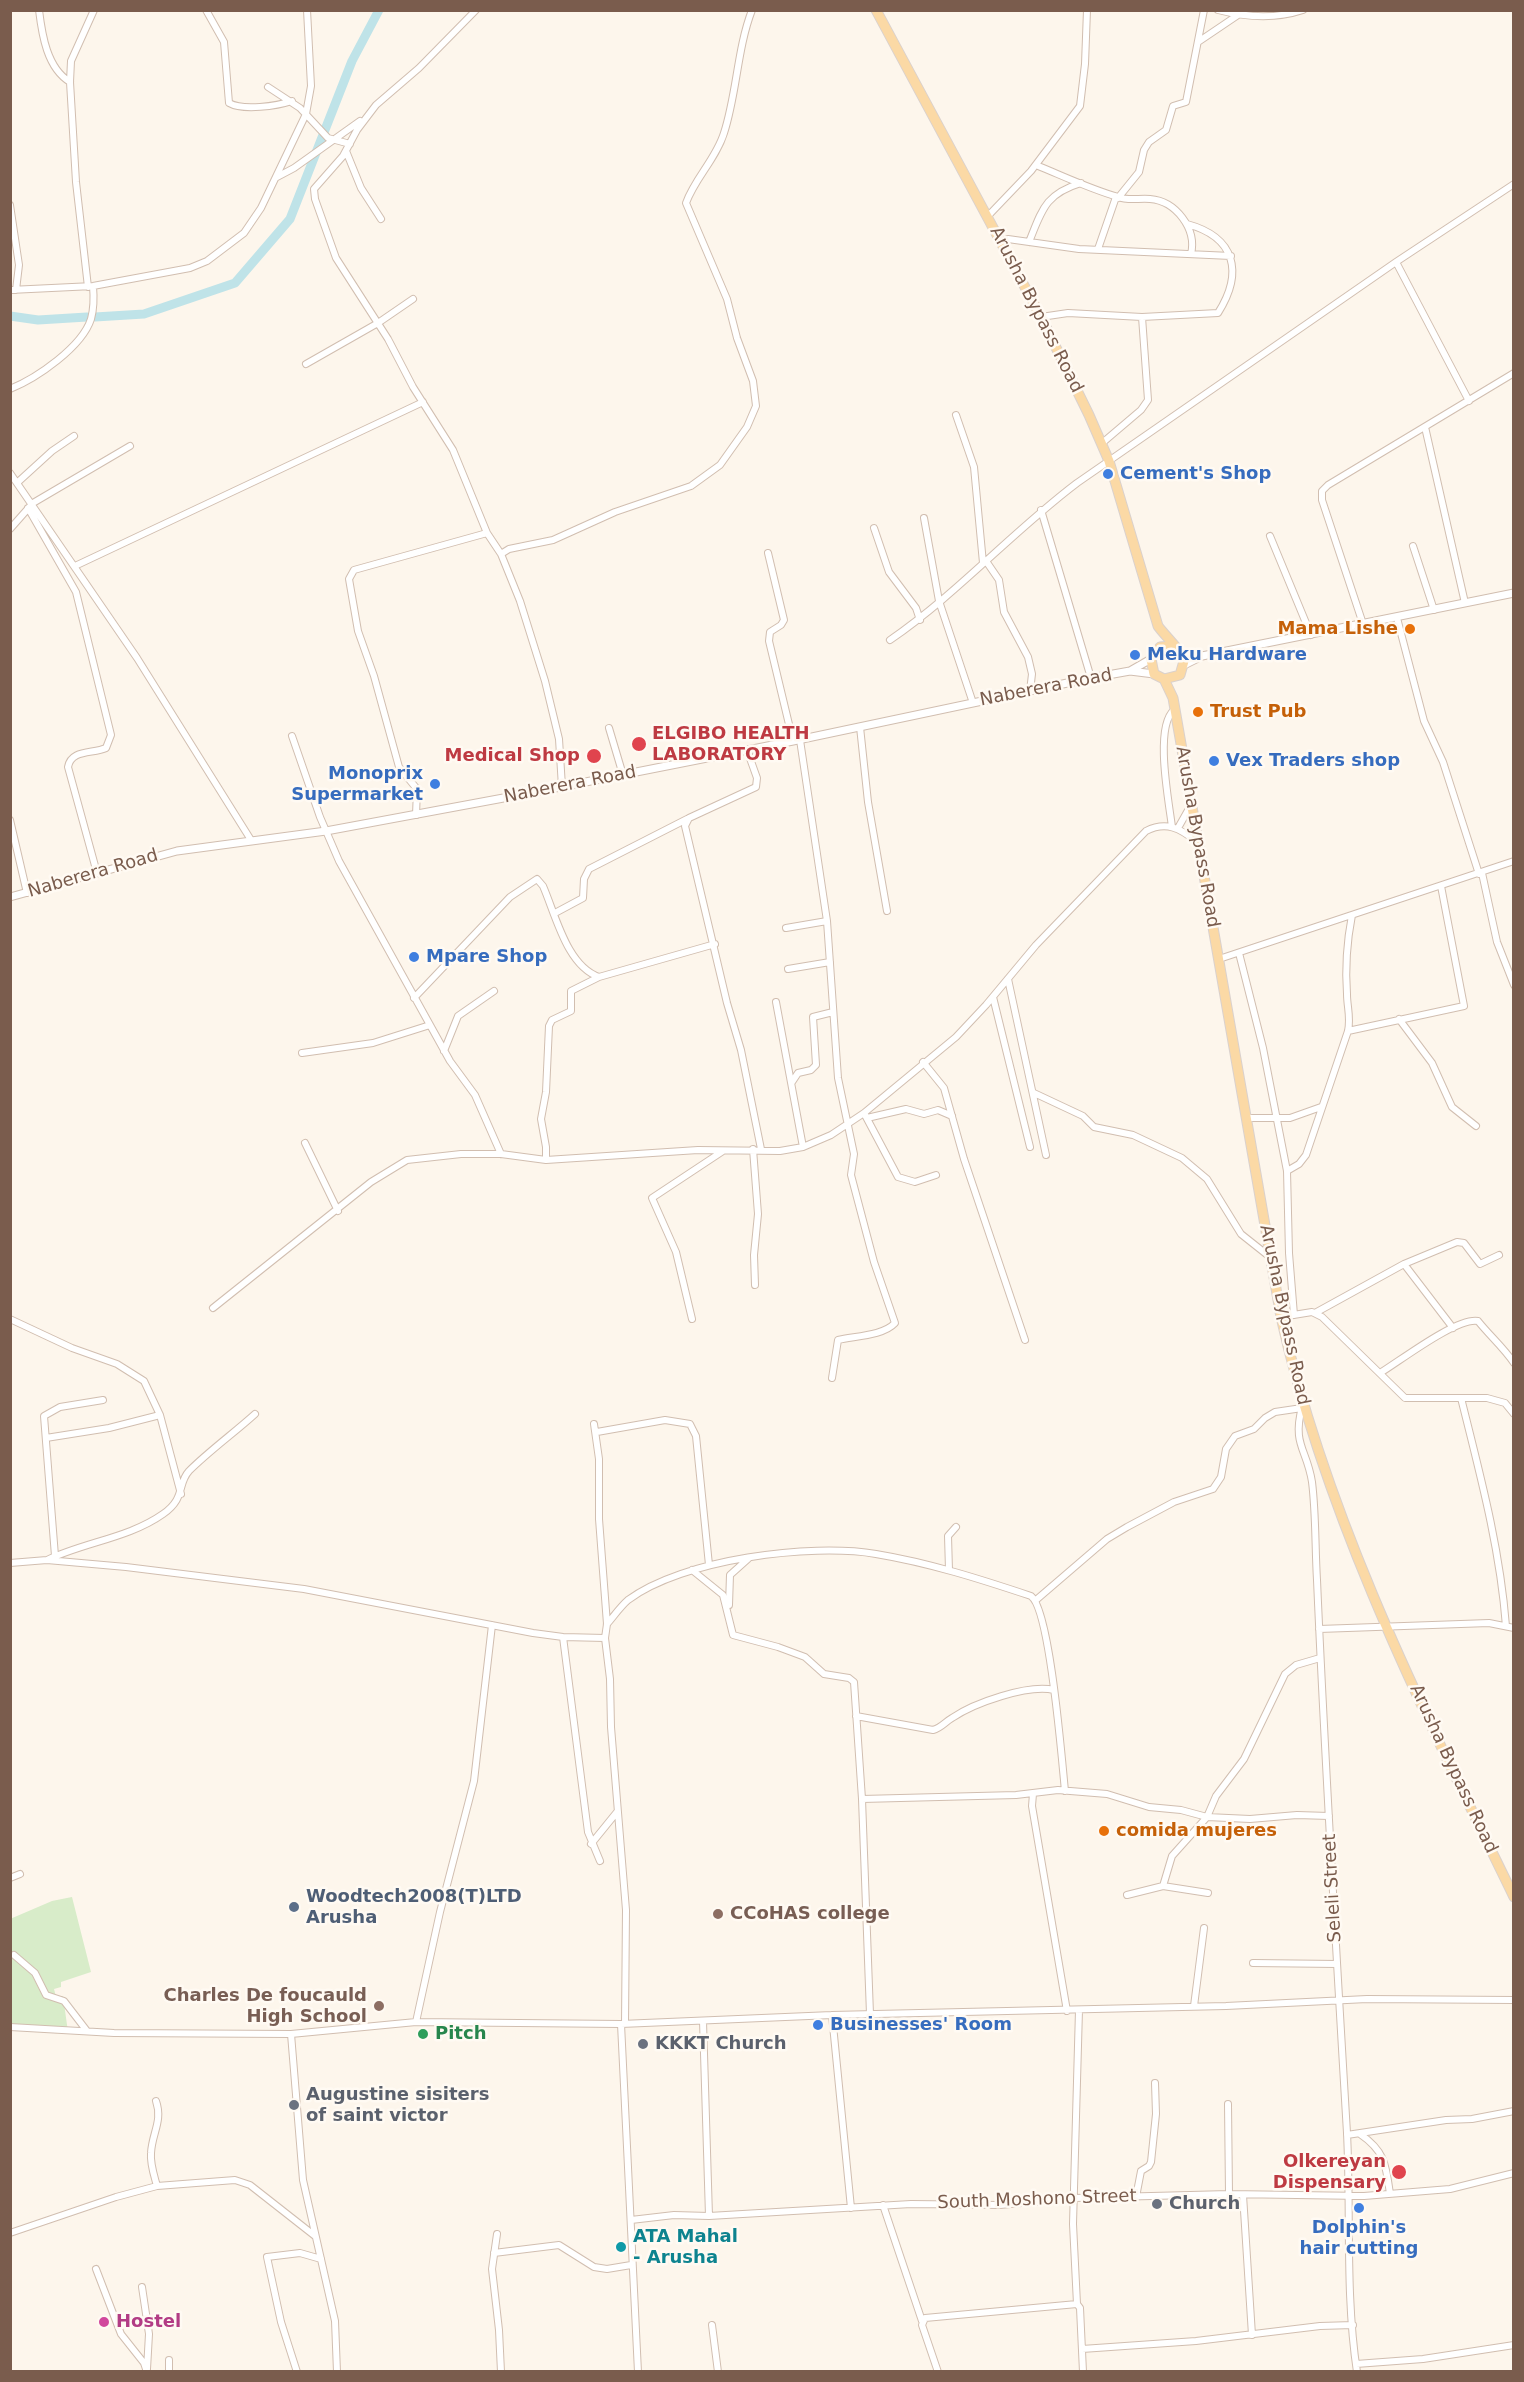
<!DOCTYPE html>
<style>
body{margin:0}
#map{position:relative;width:1524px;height:2382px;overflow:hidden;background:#fdf6ec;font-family:"DejaVu Sans",sans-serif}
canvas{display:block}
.frame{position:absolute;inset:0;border:12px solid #7a5c4d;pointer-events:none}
</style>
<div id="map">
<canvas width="1524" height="2382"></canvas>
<div class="frame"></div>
</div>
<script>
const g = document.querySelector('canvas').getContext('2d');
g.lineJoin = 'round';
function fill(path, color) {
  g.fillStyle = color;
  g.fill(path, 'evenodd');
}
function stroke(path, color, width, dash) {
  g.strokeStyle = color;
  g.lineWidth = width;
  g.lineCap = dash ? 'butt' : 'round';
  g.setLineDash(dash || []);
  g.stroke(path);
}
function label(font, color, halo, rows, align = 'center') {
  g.font = font + ' "DejaVu Sans",sans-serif';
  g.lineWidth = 5;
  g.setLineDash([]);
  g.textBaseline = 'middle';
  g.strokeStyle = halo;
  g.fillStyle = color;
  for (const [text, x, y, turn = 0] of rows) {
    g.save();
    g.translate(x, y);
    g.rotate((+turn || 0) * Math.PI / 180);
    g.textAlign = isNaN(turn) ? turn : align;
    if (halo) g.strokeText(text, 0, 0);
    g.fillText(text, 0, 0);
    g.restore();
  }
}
fill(new Path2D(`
 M72,1897l19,75 -30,10v5l-7,2 2,8 7,-1 5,36 -58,-5v-108l42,-18z`), '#d8ecc9');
stroke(new Path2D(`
 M10,316l28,4 49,-3
 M95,317l49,-3 91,-31 55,-64 62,-158 27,-51`), '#bfe3e8', 9);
const minor = new Path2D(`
 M39,10c3,25 8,58 31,72
 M206,10l18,32 5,61c14,8 48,3 63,-2
 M476,10l-57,58 -43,37 -19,25 -14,26 -29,33 1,10 21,59 52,81 25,48 40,63 34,83 14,21 19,47 25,80 14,58 3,48
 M1218,10c27,7 58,9 85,0
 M1198,42l40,-27
 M268,87l32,21 28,30 22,6
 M346,151l15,37 20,31
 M1036,165c27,11 54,24 82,32 10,4 21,1 32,2 26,2 47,30 41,55
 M277,177l17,-9 66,-47
 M1118,198l21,-26 5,-22 5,-8 17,-12 7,-24 13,-4 18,-92
 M10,205l9,60 -3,25
 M987,217l44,-46 49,-65 5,-42 2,-54
 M1000,242l8,-3 71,10 152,7
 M1029,242c13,-32 16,-48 52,-59
 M1098,249l18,-52
 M1396,262l73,139
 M88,287l-12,-105 -6,-100 1,-21 23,-51
 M10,290l83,-4 97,-18 17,-7 37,-28 17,-25 45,-94 5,-28 -4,-76
 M1041,317l27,-4 74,4 76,-4c26,-41 17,-76 -31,-89
 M306,364l72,-41 35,-24
 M10,389c27,-11 72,-42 81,-70 3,-11 3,-22 2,-33
 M956,415l18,52 9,96
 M1425,427l40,176
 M1101,444l40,-34 7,-10 -6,-83
 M10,473l127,185 114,182
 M18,482l34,-31 22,-15
 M28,508l48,84 35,143 -5,13c-13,6 -35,1 -38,19l29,106
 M1041,510l50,168
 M924,518l15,83 34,102
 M874,528l15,44 27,36 4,12
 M10,529l23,-26 97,-57
 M1270,536l41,99
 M1413,546l21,64
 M768,553l16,67 -3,5 -11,7 -1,9 24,100
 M501,554l8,-5 44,-9 62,-28 76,-26 29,-21 27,-38 9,-21 -3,-25 -16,-43 -10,-39 -41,-96c9,-25 30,-44 38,-70 13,-40 13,-84 28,-123
 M986,561l13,19 5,32 24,45 4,17 -2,17
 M75,566l348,-164
 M1397,618l27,103 19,41 36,112
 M1363,624l-41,-124v-9l6,-6 186,-112
 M890,640c67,-46 122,-108 187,-157l319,-221 118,-78
 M860,727l8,75 19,109
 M609,728l14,47
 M292,736l28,81 19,44 111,200 25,34 26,59
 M800,740l27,181 11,157 16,76 -3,21 23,87 21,61c-12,13 -41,13 -57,17l-6,38
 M747,750l10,28 -1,9 -67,31 -4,8 42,177 14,47 20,99
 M416,815l1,-26 -18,-22 -25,-91 -16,-45 -9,-52 5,-9 133,-37
 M10,820l17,73
 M1172,827c-3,-25 -18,-100 2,-117
 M1178,828l13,-23
 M1482,873l15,69 17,43
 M555,913l28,-15 1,-19 5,-10 98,-50
 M786,928l41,-7
 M1239,953l24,95 24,123 2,82 5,62
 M1219,959l295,-98
 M788,969l42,-7
 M1008,979l38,176
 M993,997l37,150
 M414,998l96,-101 27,-18 6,7c13,30 24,80 56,91
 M776,1002l27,145
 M1399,1019l33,44 20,44 24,19
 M1348,1031l116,-25 -23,-120
 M444,1051l14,-35 36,-25
 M302,1053l71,-10 57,-18
 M923,1062l21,26 20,71 61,181
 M792,1082l6,-9 13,-3 5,-5 -3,-48 20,-5
 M1034,1093l49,23 11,11 39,8 49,23 25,21 34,55 29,23
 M864,1113l34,64 17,5 21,-7
 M867,1118l39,-9 18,5 14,-4 14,6
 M1247,1118h43l31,-11
 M305,1143l33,68
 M753,1149l5,65 -4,41 1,30
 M546,1160v-13l-5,-28 5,-27 3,-66 3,-6 19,-9v-20l28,-14 116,-33
 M1287,1171l12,-7 7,-9 42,-124c3,-14 -1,-24 -1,-37 -2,-27 0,-53 5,-79
 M1404,1264l49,64
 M213,1308l158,-126 36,-22 54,-6h40l45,6 152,-10 82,1 23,-4 28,-12 33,-22 92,-76 30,-32 50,-60 110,-114c20,-10 34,-3 51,11
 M1315,1313l89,-49 53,-22 7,1 16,21 19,-9
 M1281,1317l31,-5 10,5 83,81h82l18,5 9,11
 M10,1319l62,29 45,16 27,17 16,34 21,79
 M692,1319l-16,-67 -24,-54 71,-47
 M1380,1373c20,-12 77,-56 98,-52 12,15 25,26 36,42
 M1461,1398c19,76 39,150 45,228
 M1302,1407c-10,38 5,42 10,75 4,32 3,65 5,98 8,184 19,369 30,553 4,79 -2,160 10,239
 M594,1424l5,35v60l8,105 -2,14
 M597,1432l68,-12 25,4 6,12 13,129
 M46,1438l63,-10 51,-13
 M55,1556l-11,-140 16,-9 43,-7
 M47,1560c38,-18 82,-22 116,-46 23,-16 14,-30 26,-43 20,-20 45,-38 66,-57
 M10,1563l37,-3 79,7 178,22 229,44 30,4 42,1 5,41 1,48 15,183 -1,114
 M692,1570l31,25 10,40 45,12 27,10 19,17 25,4 5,4 8,117 8,215
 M949,1570l-1,-34 8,-9
 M1036,1600l71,-61 20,-12 47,-25 39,-13 8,-12 5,-28 9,-13 19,-7 11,-11 10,-6 27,-4
 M729,1605l1,-30 19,-17
 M607,1624c7,-8 13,-17 21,-24 55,-41 182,-57 248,-46 54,9 104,25 155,42 19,14 31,165 34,195
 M1319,1629l170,-6 25,5
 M563,1637l25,195 12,29
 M856,1716l77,14c8,-2 12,-8 19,-12 22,-15 76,-34 102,-28
 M1033,1794l-1,12 35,205
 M862,1799l154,-4 42,-5 49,4 42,13 32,3 26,7 43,2 47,-4 32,1
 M591,1844l26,-32
 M10,1878l10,-4
 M1163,1886l45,7
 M1127,1895l36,-9 9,-30 35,-39 9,-21 28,-37 41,-85 11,-9 24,-7
 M14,1955l21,18 11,22 18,6 23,30
 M1253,1963l84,1
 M1194,2006l10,-78
 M832,2015l19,193
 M703,2021l6,195
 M416,2022l24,-110 34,-131 18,-156
 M621,2024l17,348
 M10,2027l104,6 177,1 125,-12 205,2 211,-9 394,-9 141,-7 147,1
 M291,2034l12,146 32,141 2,51
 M156,2101c7,20 -4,32 -5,52 -1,11 3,22 6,33
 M1228,2104l1,90
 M1360,2134c25,17 26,31 30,60
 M1347,2135l99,-15 26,-1 42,-8
 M1243,2195l9,140
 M1136,2197l5,-26 8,-5 2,-4 5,-48 -1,-31
 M883,2205l39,116
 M631,2220l43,-5 35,1 202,-12 89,1 74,-7 155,-4 135,2 86,-7 64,-16
 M10,2233l106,-36 41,-11 78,-6 15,5 65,51
 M497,2234l-5,35 7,61 2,42
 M494,2253l65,-8 35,22 13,2 24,-4
 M96,2269l25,65 23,29 3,9
 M142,2287l7,47 -2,35
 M1077,2304l-4,-80 6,-214
 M712,2325l6,47
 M1082,2349l114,-8 124,-15 33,-1
 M1356,2364l67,-5 91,-14
 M169,2372v-12
 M297,2372l-16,-50 -14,-65 33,-4 21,6
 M938,2372l-16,-47 3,-7 152,-14 3,4 3,64`);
const tertiary = new Path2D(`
 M1181,652l21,4
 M1184,665l18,-9 312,-63
 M1130,671l21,-12
 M10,897l167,-46 149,-20 199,-37 268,-53 298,-63 39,-7 24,3`);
const primary = new Path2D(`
 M876,10l165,307 48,98 20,46 49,165c7,10 24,25 26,35l-4,14 -16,4 -10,-5 -3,-15 9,-12 11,-1
 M1164,679l9,19 108,619c46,204 142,393 233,580`);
stroke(minor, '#d1beb0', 8);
stroke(tertiary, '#d1beb0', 9);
stroke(primary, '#dad1cd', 11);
stroke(minor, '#fff', 6);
stroke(tertiary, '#fff', 7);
stroke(primary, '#fbd9a5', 9);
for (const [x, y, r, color] of [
 [1108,474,6,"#3f7fe0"],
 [1410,629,6,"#e8710a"],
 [1135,655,6,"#3f7fe0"],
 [1198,712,6,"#e8710a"],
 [639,744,8,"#e0444e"],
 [594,756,8,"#e0444e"],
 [1214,761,6,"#3f7fe0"],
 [435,784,6,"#3f7fe0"],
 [414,957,6,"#3f7fe0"],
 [1104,1831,6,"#e8710a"],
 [294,1907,6,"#5c6f8a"],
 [718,1914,6,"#8d6e63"],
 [379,2006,6,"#8d6e63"],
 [818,2025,6,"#3f7fe0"],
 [423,2034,6,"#2e9e5b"],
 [643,2044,6,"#6b7280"],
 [294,2105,6,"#6b7280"],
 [1399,2172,8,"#e0444e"],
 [1157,2204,6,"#6b7280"],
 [1359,2208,6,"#3f7fe0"],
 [621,2247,6,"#0f9aa8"],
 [104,2322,6,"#d1479c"]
]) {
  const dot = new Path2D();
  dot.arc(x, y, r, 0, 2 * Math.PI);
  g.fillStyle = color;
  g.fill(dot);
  stroke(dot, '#fffaf3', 2);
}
label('18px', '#7a5c4d', '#fffaf3', [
 ["Arusha Bypass Road",1036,310,63],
 ["Naberera Road",1046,688,-11],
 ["Naberera Road",570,785,-11],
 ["Arusha Bypass Road",1197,837,80],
 ["Naberera Road",93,874,-16],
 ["Arusha Bypass Road",1284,1315,78],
 ["Arusha Bypass Road",1453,1769,65],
 ["Seleli Street",1333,1888,-93],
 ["South Moshono Street",1037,2200,-2]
]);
label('bold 18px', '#366cbe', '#fffaf3', [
 ["Cement's Shop",1120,474],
 ["Meku Hardware",1147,655],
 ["Vex Traders shop",1226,761],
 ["Monoprix",423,774,"right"],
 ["Supermarket",423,795,"right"],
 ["Mpare Shop",426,957],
 ["Businesses' Room",830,2025],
 ["Dolphin's",1359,2228,"center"],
 ["hair cutting",1359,2249,"center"]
], 'left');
label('bold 18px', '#c56008', '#fffaf3', [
 ["Mama Lishe",1398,629,"right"],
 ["Trust Pub",1210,712],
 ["comida mujeres",1116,1831]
], 'left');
label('bold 18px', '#be3a42', '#fffaf3', [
 ["ELGIBO HEALTH",652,734,"left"],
 ["LABORATORY",652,755,"left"],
 ["Medical Shop",580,756],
 ["Olkereyan",1386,2162],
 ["Dispensary",1386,2183]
], 'right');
label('bold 18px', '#4e5e75', '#fffaf3', [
 ["Woodtech2008(T)LTD",306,1897],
 ["Arusha",306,1918]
], 'left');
label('bold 18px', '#785e54', '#fffaf3', [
 ["CCoHAS college",730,1914],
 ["Charles De foucauld",367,1996,"right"],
 ["High School",367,2017,"right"]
], 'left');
label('bold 18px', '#27864d', '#fffaf3', [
 ["Pitch",435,2034]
], 'left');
label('bold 18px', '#5b616d', '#fffaf3', [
 ["KKKT Church",655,2044],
 ["Augustine sisiters",306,2095],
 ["of saint victor",306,2116],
 ["Church",1169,2204]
], 'left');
label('bold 18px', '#0d838f', '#fffaf3', [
 ["ATA Mahal",633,2237],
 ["- Arusha",633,2258]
], 'left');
label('bold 18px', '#b23c85', '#fffaf3', [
 ["Hostel",116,2322]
], 'left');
</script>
